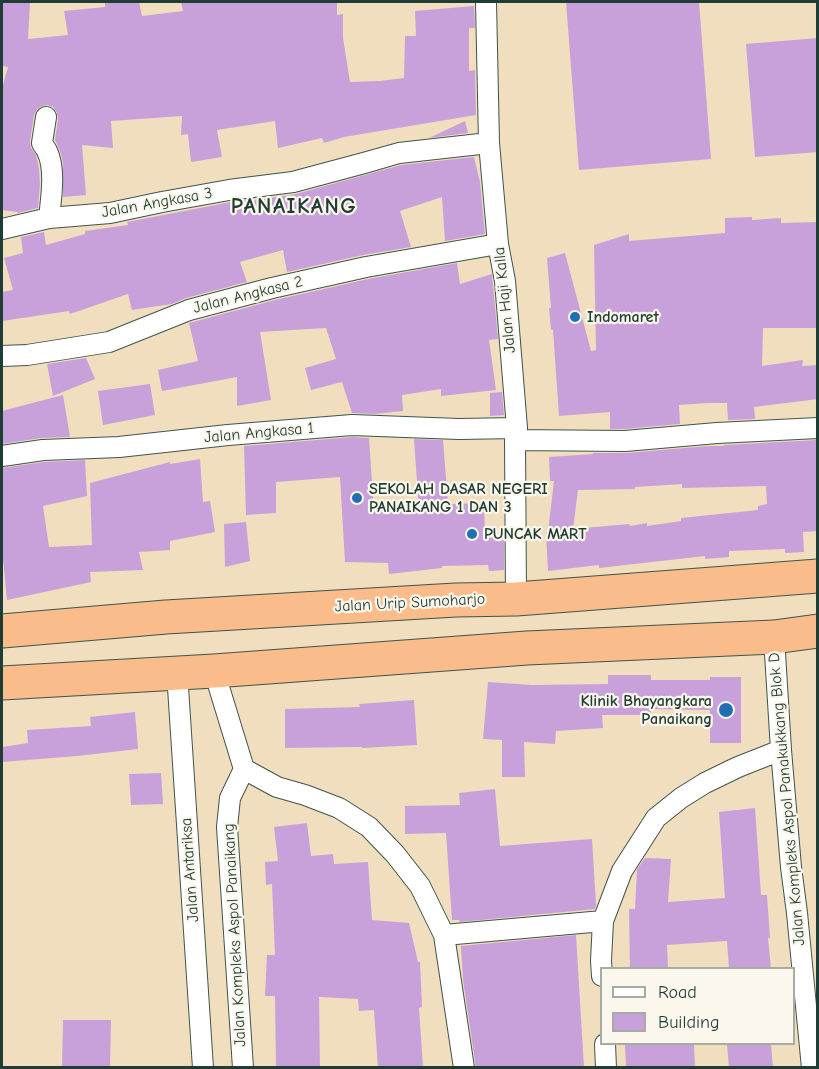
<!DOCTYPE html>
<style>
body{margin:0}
#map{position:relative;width:819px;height:1069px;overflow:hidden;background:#f0debe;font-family:"Comic Neue",sans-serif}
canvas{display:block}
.frame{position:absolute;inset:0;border:3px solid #1f3d34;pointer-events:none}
.legend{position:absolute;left:600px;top:967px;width:195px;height:78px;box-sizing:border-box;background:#fbf7ec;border:2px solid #a3ada2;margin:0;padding:8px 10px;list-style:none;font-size:18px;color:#1f3d34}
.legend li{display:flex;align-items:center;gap:12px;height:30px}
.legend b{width:30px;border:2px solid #a3ada2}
</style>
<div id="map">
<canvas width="819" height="1069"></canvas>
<div class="frame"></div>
<ul class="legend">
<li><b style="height:8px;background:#fff"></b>Road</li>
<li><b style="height:16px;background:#c8a1db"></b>Building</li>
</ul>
</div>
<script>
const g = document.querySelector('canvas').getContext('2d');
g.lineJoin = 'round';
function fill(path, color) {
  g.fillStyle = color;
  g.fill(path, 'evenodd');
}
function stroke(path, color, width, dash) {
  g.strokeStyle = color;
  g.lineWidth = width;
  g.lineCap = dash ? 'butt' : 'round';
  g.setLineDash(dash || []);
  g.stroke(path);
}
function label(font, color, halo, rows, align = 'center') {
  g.font = font + ' "Comic Neue",sans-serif';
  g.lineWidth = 4.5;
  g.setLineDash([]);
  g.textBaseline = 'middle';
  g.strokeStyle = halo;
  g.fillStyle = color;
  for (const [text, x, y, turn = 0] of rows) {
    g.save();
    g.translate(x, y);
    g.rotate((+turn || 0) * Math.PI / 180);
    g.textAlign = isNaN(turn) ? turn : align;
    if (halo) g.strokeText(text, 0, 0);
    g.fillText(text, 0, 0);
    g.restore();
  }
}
fill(new Path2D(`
 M2,2h28l-2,37 40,-4 -4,-24 41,-4v-5h34l3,14 41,-5 -2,-9h156v13l6,-1v24l7,44 30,-1 24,-3 1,-42h11l-1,-25 59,-5 1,22h-6v43l6,-1 1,45 -132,22 -20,6 -2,-5 -44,10 -3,-27 -58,9 5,27 -31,5 -3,-28 -7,1 1,-19 -71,5 2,27 -31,-3 4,50 -23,2v-33l-2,-10 -6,-14 3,-21 -1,-6 -4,-6 -6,-2 -5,1 -5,3 -3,6 -4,26 1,7 5,7 3,13 1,16 -2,24 -20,5 -1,-1 -15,-2v-122l6,-21 -6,-1z
 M566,2h133l12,157 -132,11z
 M818,38v114l-63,5 -9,-113z
 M465,121l3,12 -39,5z
 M474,157l6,25 5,52 -40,7 -3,-44 -42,14 11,36 -48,8 -76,17 -4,-22 -43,12 7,20 -61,16 -14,6 -40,6 -4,-16 -58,20 -1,-3 -67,10v-29l11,-2 -9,-32 19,-5 -2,-16 23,-5 2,13 39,-11v-3l43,-6 -1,-3 104,-20 19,-3 1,2 45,-7 105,-29z
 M752,217v3l29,-2v5l37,-1v106h-55l-1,38 41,-6 -1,6 16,-1v34l-64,8 1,12 -27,1 -1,-17h-19l-29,2 1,19 -55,5h-15v-17l-51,4 -6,-86h-2l-2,-22h2l-4,-50 18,-5 26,98 5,-1 -2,-105 35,-11v7l96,-8v-15z
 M457,263l3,21 32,-10 6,65 -9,1 7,50 -55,6v-7l-39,6 1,16 -29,3 -22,-1 -10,-31 -31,8 -6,-22 31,-9 -10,-31 -66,4 11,68 -34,6v-29l-75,14 -4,-21 40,-9 -9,-38 86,-23 93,-21z
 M86,358l9,21 -42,17 -6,-32z
 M150,384l5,31 -52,10 -5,-34z
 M502,392l2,23 -14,1v-23z
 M63,395l7,42 -29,1 -39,6v-33z
 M353,437l16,1 5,74 45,-2 -5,-71 29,1 5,64 36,-1 1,35 19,-1v33l-15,1 -1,-6 -46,1v2l-53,6 -1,-11 -43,-1 -5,-85 -64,5v31l-30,2 -2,-69z
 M818,440v91l-15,1 1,20 -19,1v-4l-56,2v6l-24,2v-3l-106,12v-3l-51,6 -2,-39h2l6,-51h-4l-1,-24 44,-3v-1h33l82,-7h16v-1zM682,484v4l84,-2 1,18 -9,2v4l-77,8v3l-34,5v-3l-17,3 -1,-2 -56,5 5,-39 57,-1v-2z
 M200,459l3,43 7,-1 5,31 -45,9v9l-31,2 4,18 -53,2 1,10 -84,18 -5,-52v-80l42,-6 41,-2 2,36 -44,10 6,41 43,-2 -2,-62 80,-21v2z
 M246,522l4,39 -25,6 -1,-43z
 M608,675h43v5h59v-3h31v66h-31v-33l-59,-1v6h-49l1,13 -47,3 -1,13 -31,-2 1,35h-23v-37l-19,-1 5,-57 44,3 76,-1z
 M414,700l3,45 -55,3v-1l-77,1v-39l75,-2 -1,-3z
 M135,712l3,37 -61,7 -75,6v-15l26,-4 -1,-13 64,-4 -1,-9z
 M161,773l2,31 -32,1 -2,-31z
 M495,789l5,57 92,-7 4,66 -1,4 -135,13 -1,-2h-7l-6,-87 -41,1v-28l55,-1 -1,-12z
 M755,808l6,87h6l3,43h-2l3,31h-42l-2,-28 -60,4 1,24h-38l-1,-60h6l2,-40 8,-11 26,1 -3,43 57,-4 -6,-86z
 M307,823l4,33 22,-2 1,10 34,-2 4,58 37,3 9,39h2l2,45 -3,1 4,60h-45l-4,-58 -15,1 -1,-12 -39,-2 1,71h-44l-1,-72h-10l2,-41h8l-3,-71 -6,1 -1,-23 13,-1 -4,-34z
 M576,935l8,133h-108l-13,-88 -2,-34z
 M63,1020h48l-1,48 -48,-1z
 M625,1044h69l1,24h-69z
 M727,1044h44l2,24h-44z`), '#c8a1db');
const street = new Path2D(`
 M486,2l3,141 9,101 7,37 12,147 -2,12 1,159
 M46,117l-4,26c1,3 4,5 5,8 9,18 4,48 2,67
 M2,229l47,-11 61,-5 52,-11 67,-12 64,-8 71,-19 35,-10 90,-10
 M2,356l25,-1 82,-13 80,-32 83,-22 94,-21 132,-23
 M515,440l110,1 92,-8 101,-5
 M2,456l41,-6 76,-3 109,-12 124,-10 107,4 58,-1
 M774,637l7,113 10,117 6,46 15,155
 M214,671l30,98 33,18 28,8 34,13 30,19 26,27 25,32 24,49 20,133
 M177,672l26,396
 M444,935l159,-14
 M602,976l-1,-15 2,-40 19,-50 34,-53 25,-20 24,-15 33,-16 43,-17
 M605,1044l1,24
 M243,1068l-16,-241 3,-29 14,-29`);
const highway = new Path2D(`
 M2,631l164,-14 290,-17 60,-1 302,-23
 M2,683l212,-12 313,-23 247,-11 44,-6`);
stroke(street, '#3e5549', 22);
stroke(highway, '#3e5549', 35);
stroke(street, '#fff', 20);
stroke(highway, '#f9bc8a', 33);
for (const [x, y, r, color] of [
 [575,317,6,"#1f6fb2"],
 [357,498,6,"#1f6fb2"],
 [472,534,6,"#1f6fb2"],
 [726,710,8,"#1f6fb2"]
]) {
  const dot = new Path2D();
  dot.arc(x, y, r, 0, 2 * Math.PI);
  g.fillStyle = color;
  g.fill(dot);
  stroke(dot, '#fbf7ec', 2);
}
label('16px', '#1f3d34', '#fbf7ec', [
 ["Jalan Angkasa 3",157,203,-10],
 ["Jalan Angkasa 2",248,295,-14],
 ["Jalan Haji Kalla",505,300,-96],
 ["Jalan Angkasa 1",259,433,-5],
 ["Jalan Urip Sumoharjo",410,603,-3],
 ["Jalan Kompleks Aspol Panakukkang Blok D",787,799,-95],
 ["Jalan Antariksa",190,870,-94],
 ["Jalan Kompleks Aspol Panaikang",235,935,-93]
]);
label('bold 16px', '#1f3d34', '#fbf7ec', [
 ["Indomaret",587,317],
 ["SEKOLAH DASAR NEGERI",369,489],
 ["PANAIKANG 1 DAN 3",369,507],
 ["PUNCAK MART",484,534],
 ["Klinik Bhayangkara",712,701,"right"],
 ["Panaikang",712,719,"right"]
], 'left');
g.letterSpacing = '1.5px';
label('bold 22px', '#1f3d34', '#fbf7ec', [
 ["PANAIKANG",294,207]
]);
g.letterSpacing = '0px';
</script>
